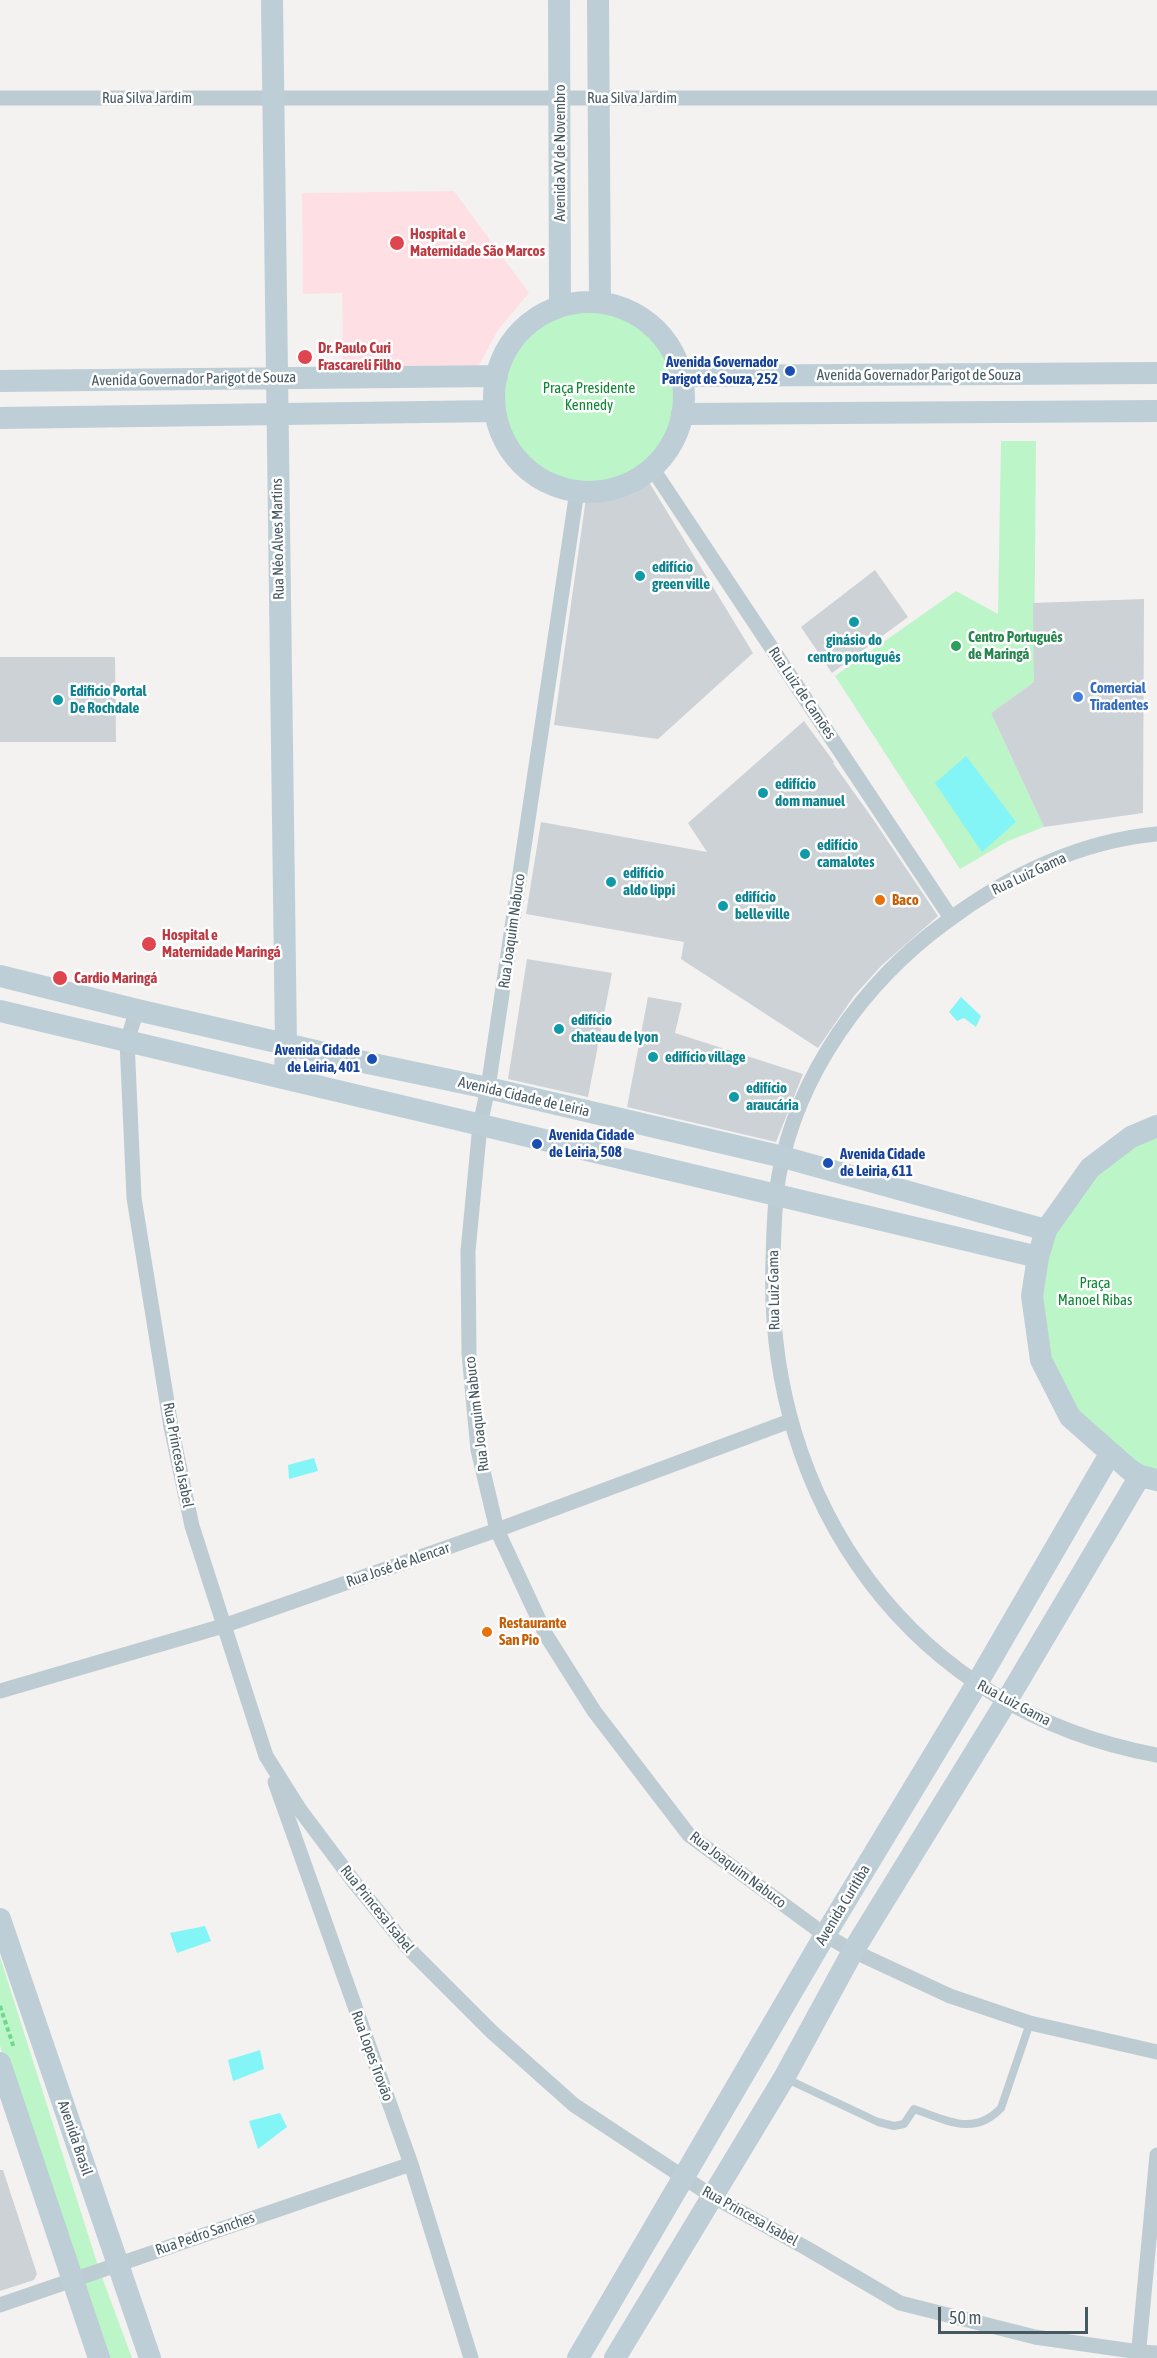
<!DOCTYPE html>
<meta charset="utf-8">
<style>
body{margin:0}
#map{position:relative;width:1157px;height:2358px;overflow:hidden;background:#f4f1f1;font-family:"Asap Condensed",sans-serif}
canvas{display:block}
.scale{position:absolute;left:938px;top:2307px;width:150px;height:27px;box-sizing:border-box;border:3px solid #465961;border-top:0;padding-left:8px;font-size:18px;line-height:21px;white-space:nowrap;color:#465961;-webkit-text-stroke:4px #fff;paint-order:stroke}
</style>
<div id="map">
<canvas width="1157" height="2358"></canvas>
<div class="scale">50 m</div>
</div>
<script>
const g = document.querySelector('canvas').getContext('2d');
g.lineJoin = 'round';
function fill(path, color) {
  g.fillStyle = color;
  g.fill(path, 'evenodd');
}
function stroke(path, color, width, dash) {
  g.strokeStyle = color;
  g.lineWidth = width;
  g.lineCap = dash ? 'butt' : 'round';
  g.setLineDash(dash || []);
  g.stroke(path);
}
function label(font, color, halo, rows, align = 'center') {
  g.font = font + ' "Asap Condensed",sans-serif';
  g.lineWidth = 5;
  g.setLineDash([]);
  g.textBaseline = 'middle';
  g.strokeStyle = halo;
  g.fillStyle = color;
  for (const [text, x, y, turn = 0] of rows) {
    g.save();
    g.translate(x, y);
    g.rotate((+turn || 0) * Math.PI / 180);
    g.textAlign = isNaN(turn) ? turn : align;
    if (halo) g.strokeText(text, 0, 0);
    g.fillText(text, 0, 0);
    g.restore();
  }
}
fill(new Path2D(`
 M454,191l75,102 -31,37 -19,35 -136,2 -1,-74 -39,1 -1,-101z`), '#fee0e4');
fill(new Path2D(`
 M494 397a95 95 0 1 1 190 0a95 95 0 1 1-190 0Z
 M1001,441h35l-2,241 -43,31 53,114 -36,14 -48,28 -125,-193 121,-85 42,23z
 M1157,1126v354l-87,-63 -38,-121 6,-39 52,-89z
 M0,1957l99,312 33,89h-30l-30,-79 -72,-233z`), '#bcf5c7');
fill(new Path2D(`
 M966,756l50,66 -34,30 -47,-69z
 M961,997l20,19 -5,11 -12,-9 -7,3 -8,-9z
 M314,1458l4,13 -29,8 -1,-14z
 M205,1926l6,15 -34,12 -7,-20z
 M260,2050l4,19 -31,12 -5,-21z
 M280,2113l7,14 -29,22 -9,-28z`), '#84f5f6');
fill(new Path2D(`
 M649,482l104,171 -95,86 -104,-14 32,-227 25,-1z
 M875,570l33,47 -76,56 -31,-46z
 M1144,599l-1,214 -99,14 -53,-114 43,-31 -1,-79z
 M0,657h115l1,85h-116z
 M804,721l30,41 -1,1 42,59 63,94 -57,50 -27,30 -36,52 -137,-89 3,-17 -158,-28 15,-92 166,30 -19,-29z
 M527,959l85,14 -24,124 -80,-18z
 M648,997l34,6 -7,30 128,41 -27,68 -149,-35z
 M0,2170h3l34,104 -3,6 -34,11z`), '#ccd2d6');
stroke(new Path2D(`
 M0,2006l14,42`), '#6fd790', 4, [4.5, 3]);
stroke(new Path2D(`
 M787,2079l91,43 16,4 10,-2 10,-15c32,11 60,28 87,-1l29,-85`), '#bdccd2', 8);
stroke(new Path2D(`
 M0,98h1157
 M652,468l299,450
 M577,491l-89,597 -8,37 -12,126 1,103 9,96 19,80 49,105 48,76 95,124 136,100 28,16 97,45 80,27 127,29
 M1157,834c-77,7 -150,42 -211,88 -82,60 -148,151 -167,253 -5,28 -5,57 -6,85 -9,243 140,451 384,495
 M137,1010l-10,31 7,157 37,229 21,99 74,230 34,54 54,72 55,67 83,83 82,73 138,91 96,53 92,54 135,34 104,15 18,1
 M0,1691l223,-65 274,-96 293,-109
 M275,1782l136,382 60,194
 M0,2305l411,-141
 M1138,2358l19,-203`), '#bdccd2', 15);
stroke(new Path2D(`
 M272,0l14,1043 -1,35
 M559,0l1,306
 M598,0l2,302
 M494 397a95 95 0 1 1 190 0a95 95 0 1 1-190 0Z
 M682,376l475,-3
 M0,381l497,-5
 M682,414l475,-3
 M0,418l495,-7
 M0,976l137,34 231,53 120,25 295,69 263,73
 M0,1011l1038,246
 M1157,1126l-26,11 -41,31 -44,62 -8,27 -6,39 9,64 29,57 60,53 10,6 17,4
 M0,1919l150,439
 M0,2063l99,295
 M578,2358l247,-423 151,-250 134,-231
 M615,2358l169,-280 69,-127 153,-249 134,-226`), '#bdced7', 22);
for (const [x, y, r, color] of [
 [397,243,8,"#e0444e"],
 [305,357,8,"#e0444e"],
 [790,371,6,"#1a4fb4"],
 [640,576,6,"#0f9aa8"],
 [854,622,6,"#0f9aa8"],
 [956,646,6,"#2e9e5b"],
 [1078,697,6,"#3f7fe0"],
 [58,700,6,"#0f9aa8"],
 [763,793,6,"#0f9aa8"],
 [805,854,6,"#0f9aa8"],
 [611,882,6,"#0f9aa8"],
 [880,900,6,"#e8710a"],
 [723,906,6,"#0f9aa8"],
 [149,944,8,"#e0444e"],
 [60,978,8,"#e0444e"],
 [559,1029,6,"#0f9aa8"],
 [653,1057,6,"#0f9aa8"],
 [372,1059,6,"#1a4fb4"],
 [734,1097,6,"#0f9aa8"],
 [537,1144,6,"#1a4fb4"],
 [828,1163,6,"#1a4fb4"],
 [487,1632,6,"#e8710a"]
]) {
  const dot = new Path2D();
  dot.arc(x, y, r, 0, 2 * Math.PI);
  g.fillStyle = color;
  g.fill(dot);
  stroke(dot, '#fff', 2);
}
label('15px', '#465961', '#fff', [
 ["Rua Silva Jardim",147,98],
 ["Rua Silva Jardim",632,98],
 ["Avenida XV de Novembro",560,153,-90],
 ["Avenida Governador Parigot de Souza",919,375],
 ["Avenida Governador Parigot de Souza",194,379,-1],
 ["Rua Néo Alves Martins",278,539,-91],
 ["Rua Luiz de Camões",802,693,56],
 ["Rua Luiz Gama",1029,874,-25],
 ["Rua Joaquim Nabuco",512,931,-82],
 ["Avenida Cidade de Leiria",524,1097,13],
 ["Rua Luiz Gama",774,1290,-91],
 ["Rua Joaquim Nabuco",477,1414,-97],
 ["Rua Princesa Isabel",178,1455,79],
 ["Rua José de Alencar",398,1565,-19],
 ["Rua Luiz Gama",1014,1703,28],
 ["Rua Joaquim Nabuco",738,1870,37],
 ["Avenida Curitiba",843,1905,-59],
 ["Rua Princesa Isabel",377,1909,51],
 ["Rua Lopes Trovão",372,2056,70],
 ["Avenida Brasil",75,2138,71],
 ["Rua Princesa Isabel",750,2216,29],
 ["Rua Pedro Sanches",205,2234,-19]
]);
label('bold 15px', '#be3a42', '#fff', [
 ["Hospital e",410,234],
 ["Maternidade São Marcos",410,251],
 ["Dr. Paulo Curi",318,348],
 ["Frascareli Filho",318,365],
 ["Hospital e",162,935],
 ["Maternidade Maringá",162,952],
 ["Cardio Maringá",74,978]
], 'left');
label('bold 15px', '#164399', '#fff', [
 ["Avenida Governador",778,362],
 ["Parigot de Souza, 252",778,379],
 ["Avenida Cidade",360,1050],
 ["de Leiria, 401",360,1067],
 ["Avenida Cidade",549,1135,"left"],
 ["de Leiria, 508",549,1152,"left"],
 ["Avenida Cidade",840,1154,"left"],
 ["de Leiria, 611",840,1171,"left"]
], 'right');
label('15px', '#0d8732', '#fff', [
 ["Praça Presidente",589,388],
 ["Kennedy",589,405],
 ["Praça",1095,1283],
 ["Manoel Ribas",1095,1300]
]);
label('bold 15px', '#0d838f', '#fff', [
 ["edifício",652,567],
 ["green ville",652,584],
 ["ginásio do",854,640,"center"],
 ["centro português",854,657,"center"],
 ["Edificio Portal",70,691],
 ["De Rochdale",70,708],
 ["edifício",775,784],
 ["dom manuel",775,801],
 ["edifício",817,845],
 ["camalotes",817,862],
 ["edifício",623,873],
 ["aldo lippi",623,890],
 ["edifício",735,897],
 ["belle ville",735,914],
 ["edifício",571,1020],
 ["chateau de lyon",571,1037],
 ["edifício village",665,1057],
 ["edifício",746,1088],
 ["araucária",746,1105]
], 'left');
label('bold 15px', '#27864d', '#fff', [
 ["Centro Português",968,637],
 ["de Maringá",968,654]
], 'left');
label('bold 15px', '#366cbe', '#fff', [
 ["Comercial",1090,688],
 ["Tiradentes",1090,705]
], 'left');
label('bold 15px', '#c56008', '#fff', [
 ["Baco",892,900],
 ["Restaurante",499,1623],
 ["San Pio",499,1640]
], 'left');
</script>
